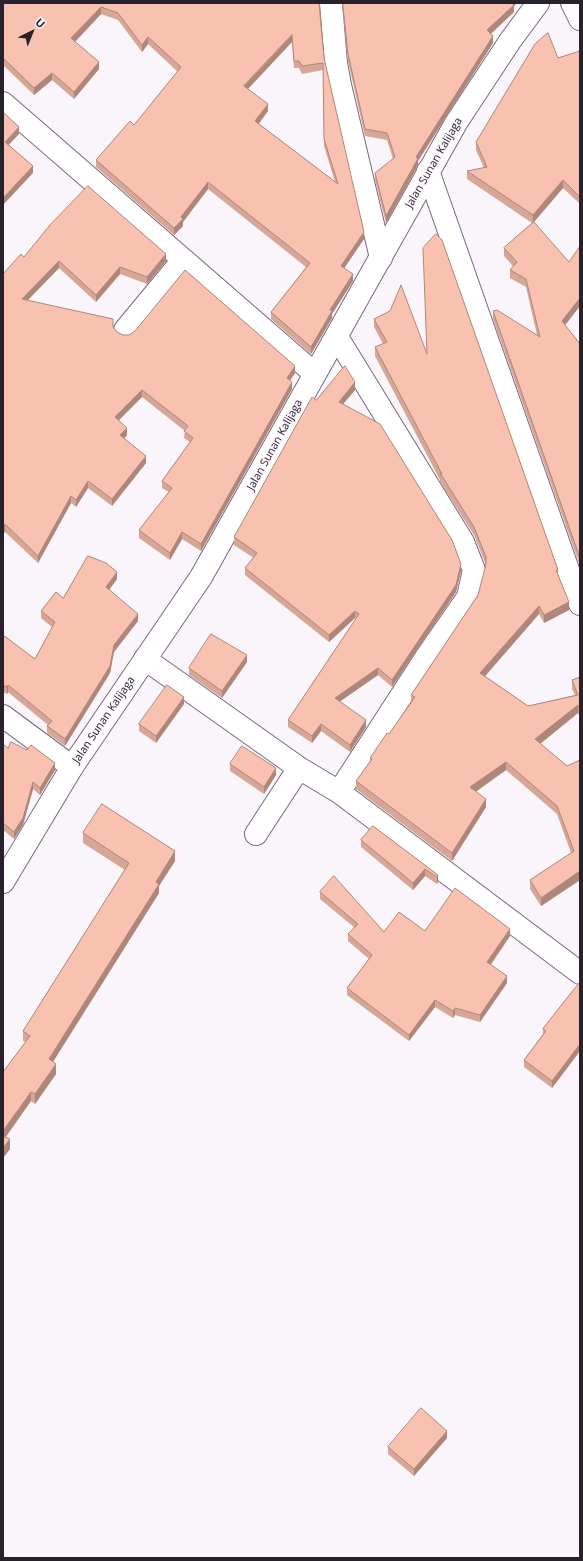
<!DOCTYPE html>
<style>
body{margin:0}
#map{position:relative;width:583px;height:1561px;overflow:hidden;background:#f9f5fb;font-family:"Open Sans",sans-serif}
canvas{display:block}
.frame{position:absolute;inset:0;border:4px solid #28212b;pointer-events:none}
.north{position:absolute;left:12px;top:12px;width:40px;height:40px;-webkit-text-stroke:3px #f9f5fb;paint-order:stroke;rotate:43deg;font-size:11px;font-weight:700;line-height:16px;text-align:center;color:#28212b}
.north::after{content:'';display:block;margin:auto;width:14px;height:18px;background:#28212b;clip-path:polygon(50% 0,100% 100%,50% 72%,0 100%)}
</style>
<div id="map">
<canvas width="583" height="1561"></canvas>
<div class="frame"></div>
<div class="north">U</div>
</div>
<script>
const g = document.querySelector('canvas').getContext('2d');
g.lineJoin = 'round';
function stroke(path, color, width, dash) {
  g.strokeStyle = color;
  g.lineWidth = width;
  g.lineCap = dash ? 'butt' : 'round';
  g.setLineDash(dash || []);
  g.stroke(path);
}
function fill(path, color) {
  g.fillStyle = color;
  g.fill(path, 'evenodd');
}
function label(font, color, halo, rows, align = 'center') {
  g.font = font + ' "Open Sans",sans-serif';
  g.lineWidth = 3;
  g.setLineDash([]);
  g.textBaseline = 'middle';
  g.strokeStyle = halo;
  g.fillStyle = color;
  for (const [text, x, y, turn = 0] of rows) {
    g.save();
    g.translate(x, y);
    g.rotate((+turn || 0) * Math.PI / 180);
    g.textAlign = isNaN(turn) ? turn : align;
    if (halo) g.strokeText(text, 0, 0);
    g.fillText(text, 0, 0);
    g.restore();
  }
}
const street = new Path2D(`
 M331,3l5,60 4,22 41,173
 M572,3l8,16
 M3,103l312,271
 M428,171l152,433
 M125,330l58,-70
 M337,337l126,205 11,28 -6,27 -41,59 -88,136
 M145,659l154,109 40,24 241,181
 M3,716l69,51
 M256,834l43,-66`);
const secondary = new Path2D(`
 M3,882l69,-115 129,-190 255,-454 54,-82 28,-38`);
stroke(street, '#786781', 24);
stroke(secondary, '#786781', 24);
stroke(street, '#fff', 22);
stroke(secondary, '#fff', 22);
fill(new Path2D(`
 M3,3h316l5,55 40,181 -20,29 9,13 -21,33v4l-21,36 -40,-35v-7l35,-45 -98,-78 -25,33v4l-9,9 -78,-68v-7l38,-35 44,-53 -30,-28 -6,8 -24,-32 -17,-6 -26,28 24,27 -25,30 -22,-19 -18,15 -31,-30zM292,42l2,26h5l3,6 21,-4 1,76 11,36 -76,-58 9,-13 -20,-22z
 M342,3h175l-3,3v6l-23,22 2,9 -75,118v4l-2,4 -30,54 -11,-43v-7l18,-14 -6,-19 -22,-4 -17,-75z
 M580,51v153l-17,-16 -29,34 46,84 -15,19 15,19v222l-87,-247v-8l44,24 -11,-48 -16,-9v-8l3,-4 -9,-10v-8l28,-25 -65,-44v-8l17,-3 -8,-18v-8l82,-84z
 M24,257l142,4 -19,23 -27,-10 -24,28 -37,-34 -32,33 86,26 4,5 6,3 172,38 -5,7 2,9 -91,162 -19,-12 -12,21 -31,-22v-8l30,-38 -7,-4v-7l28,-39 -6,-4 1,-7 -43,-34 -23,23 8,15 -3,3 22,25 -34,43 -24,-18 -12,19 -5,-4 -33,60 -33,-31 -2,2z
 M374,319l184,251v4l11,36 -25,13 -5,-9 -54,62 43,30 47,-11 -3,-6v-9l8,-3v40l-2,-4 -38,31 27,22 13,-6v120l-39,26 -11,-17v-9l41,-27 -14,-39 -51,-44 -30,21 10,16 -34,54 -96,-72v-8l14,-20v-3l19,-24 22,-32v-7l67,-100 8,-30 -12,-30 -34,-53v-2l-65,-124v-9l8,-3 -9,-17z
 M355,390l-12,14 118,167 -5,21 -64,95 -14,-12 -38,26 26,26 -16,25 -29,-21 -9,12 -24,-16v-7l68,-101 -1,-1 -26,24 -84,-67v-7l9,-10 -20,-13v-8l82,-137z
 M117,579l-8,11 29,31 -24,31 -4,21 -45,73 -18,-13v-7l1,-1 -40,-33 -1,2 -4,-2v-57l32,24 17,-32 -11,-9v-7l22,-13z
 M247,662l-25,36 -33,-23v-7z
 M184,704l-28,39 -17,-12v-7z
 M3,744l5,4 47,22 -15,25 -7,-6 -10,36 -9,14 -11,-9z
 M230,764l46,11 -12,19 -34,-23z
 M373,826l65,49v7l-1,2 -12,-8 -12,14 -52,-43v-7z
 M83,833l92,28 -16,25v7l-106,169 3,12 -21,30 -4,-3 -26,36 5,12 -7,9v-86l23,-30 -3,-1v-10l102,-161 -42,-27z
 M320,892l64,40 41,-1 85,5 -19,29 16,18 -27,39 -25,-7 -2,3 -18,-11 -26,34 -62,-46v-7l22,-29 -21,-18v-7l7,-6 -35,-29z
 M580,982v69l-28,37 -28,-21v-7l19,-26v-5z
 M447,1438l-33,38 -26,-22v-7z`), '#d6a696');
fill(new Path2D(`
 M511,3h6l-3,3v6l-27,25v-7z
 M101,7v7l-30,32v-8z
 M292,35v7l-48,51v-7z
 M493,36v7l-75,118v4l-2,4 -30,54v-7l30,-59z
 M148,37v7l-6,8v-7z
 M99,62v7l-25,30v-7z
 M52,73v7l-18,15v-7z
 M268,104v7l-13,17v-7z
 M19,127v7l-14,15v-7z
 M33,166v7l-30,32v-7z
 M563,180v8l-30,35v-8z
 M208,182v7l-25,33v4l-9,9v-7l7,-11z
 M364,232v7l-23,34v-7z
 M166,254v7l-19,23v-7z
 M59,261v7l-37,38v-7z
 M120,267v7l-24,28v-7z
 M353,274v7l-21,33v4l-21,36v-7l19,-37z
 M580,298v8l-18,23v-8z
 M295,366v7l-8,12v-7z
 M292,382v7l-91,162v-7z
 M355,382v8l-16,19v-7z
 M142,390v7l-27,27v-7z
 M127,428v7l-7,8v-8z
 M146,456v7l-34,43v-7z
 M88,481v7l-12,19v-7z
 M71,496v7l-33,60v-7z
 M5,524v8l-2,2v-7z
 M182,532v7l-12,21v-7z
 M461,564v7l-5,21 -64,95v-7z
 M117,572v7l-11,15v-7z
 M569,602v8l-25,13v-8z
 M539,606v8l-59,68v-9z
 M355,611v7l-26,24v-7z
 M138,614v7l-24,31 -4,21 -45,73v-7l49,-94z
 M247,655v7l-25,36v-7z
 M378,668v7l-43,30v-7z
 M8,685v7l-1,2v-7z
 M184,697v7l-28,39v-7z
 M578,705v8l-43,35v-9z
 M366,720v7l-16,25v-7z
 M321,724v7l-9,12v-7z
 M506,762v8l-36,26v-9z
 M55,763v7l-15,25v-7z
 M276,768v7l-12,19v-7z
 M33,782v7l-10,36 -9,14v-7z
 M486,799v8l-34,54v-8z
 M175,851v10l-16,25v7l-110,175v-9l107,-177z
 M425,869v7l-12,14v-7z
 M580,871v9l-39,26v-8z
 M438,875v7l-1,2v-7z
 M510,929v7l-23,33v-7z
 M507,976v7l-27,39v-7z
 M435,1000v7l-26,34v-6z
 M455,1008v7l-2,3v-7z
 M580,1044v7l-28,37v-7z
 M56,1064v10l-21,30v-10z
 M31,1092v9l-28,40v-10z
 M10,1139v10l-7,9v-10z
 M447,1431v7l-33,38v-7z`), '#ae877a');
const building = new Path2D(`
 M3,3h316l5,55 40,174 -23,34 12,8 -23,36 2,1 -21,36 -40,-35 39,-49 -102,-81 -27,35 2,2 -9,9 -78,-68 34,-39 4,4 47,-58 -33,-30 -6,8 -24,-32 -17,-6 -30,31 28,24 -25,30 -22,-19 -18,15 -31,-30zM292,35l2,26h5l3,5 21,-3 1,76 14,45 -83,-63 13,-17 -24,-18z
 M343,3h168l3,2 -27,25 6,6 -77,121 2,1 -2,4 -30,54 -11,-43 20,-16 -8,-24 -22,-4 -17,-75z
 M548,33l10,25 22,-7v146l-17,-17 -30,35 -66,-44 20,-4 -11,-25 59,-98z
 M3,112l16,15 -14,15 28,24 -30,32z
 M88,186l78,68 -19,23 -27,-10 -24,28 -37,-34 -37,38 91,20v8l4,5 6,3h6l6,-4 50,-61 110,96 -8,12 5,4 -91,162 -19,-12 -12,21 -31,-23 33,-42 -10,-7 31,-43 -9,-7 4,-5 -46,-36 -27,27 12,11 -7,7 26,21 -34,43 -24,-18 -12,19 -5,-4 -33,60 -33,-32 -2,3v-253l18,-20 3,3 26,-32z
 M534,222l35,40 11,-16v52l-18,23 18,23v214l-87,-247 4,-1 43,27 -14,-58 -16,-9 7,-8 -13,-14z
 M436,234l6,6 116,330h-2l13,32 -25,13 -5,-9 -59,67 48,33 50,-11 -6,-15 8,-3v32l-2,-4 -43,34 32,27 13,-6v111l-39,27 -11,-18 44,-29 -17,-45 -51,-44 -36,25 16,12 -34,54 -96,-72 16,-22 -2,-1 17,-25 2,1 26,-37 -4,-2 67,-100 8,-31v-7l-12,-30 -34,-54 2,1 -67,-127 12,-5 -13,-23 16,-8 11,-26 26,69 -4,-106z
 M345,366l10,16 -16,20 41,22 72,116 9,24 -5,21 -64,95 -14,-12 -43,30 31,22 -16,25 -29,-21 -9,12 -24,-16 71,-106 -4,-3 -26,24 -84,-67 12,-15 -23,-16 78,-140 4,3z
 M88,556l18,7 11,9 -11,15 32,27 -24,31 -4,21 -45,73 -18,-13 5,-5 -44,-36 -1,2 -4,-2v-50l32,24 20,-37 -14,-11 15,-19 7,6z
 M211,634l36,21 -25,36 -33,-23z
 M167,685l17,12 -28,39 -17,-12z
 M11,742l16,8 4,-5 24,18 -15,25 -7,-6 -10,36 -9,14 -11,-9v-79l5,4z
 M242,746l34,22 -12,19 -34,-23z
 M102,804l73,47 -19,31 3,2 -110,175 7,5 -21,30 -4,-2 -28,39v-59l27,-36 -7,-5 106,-168 -46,-30z
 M373,826l65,49 -1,2 -12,-8 -12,14 -52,-43z
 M334,876l50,56 15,-20 26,19 30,-43 55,41 -23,33 20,14 -27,39 -25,-7 -2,3 -18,-11 -26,35 -62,-47 25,-33 -24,-21 10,-10 -38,-32z
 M580,982v62l-28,37 -28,-21 22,-29 -3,-2z
 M3,1136l7,3 -7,9z
 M421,1408l26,23 -33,38 -26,-22z`);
fill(building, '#f9c1af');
stroke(building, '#ae877a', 1);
label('11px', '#28212b', '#f9f5fb', [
 ["Jalan Sunan Kalijaga",434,163,-60],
 ["Jalan Sunan Kalijaga",275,445,-61],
 ["Jalan Sunan Kalijaga",104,720,-56]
]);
</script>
